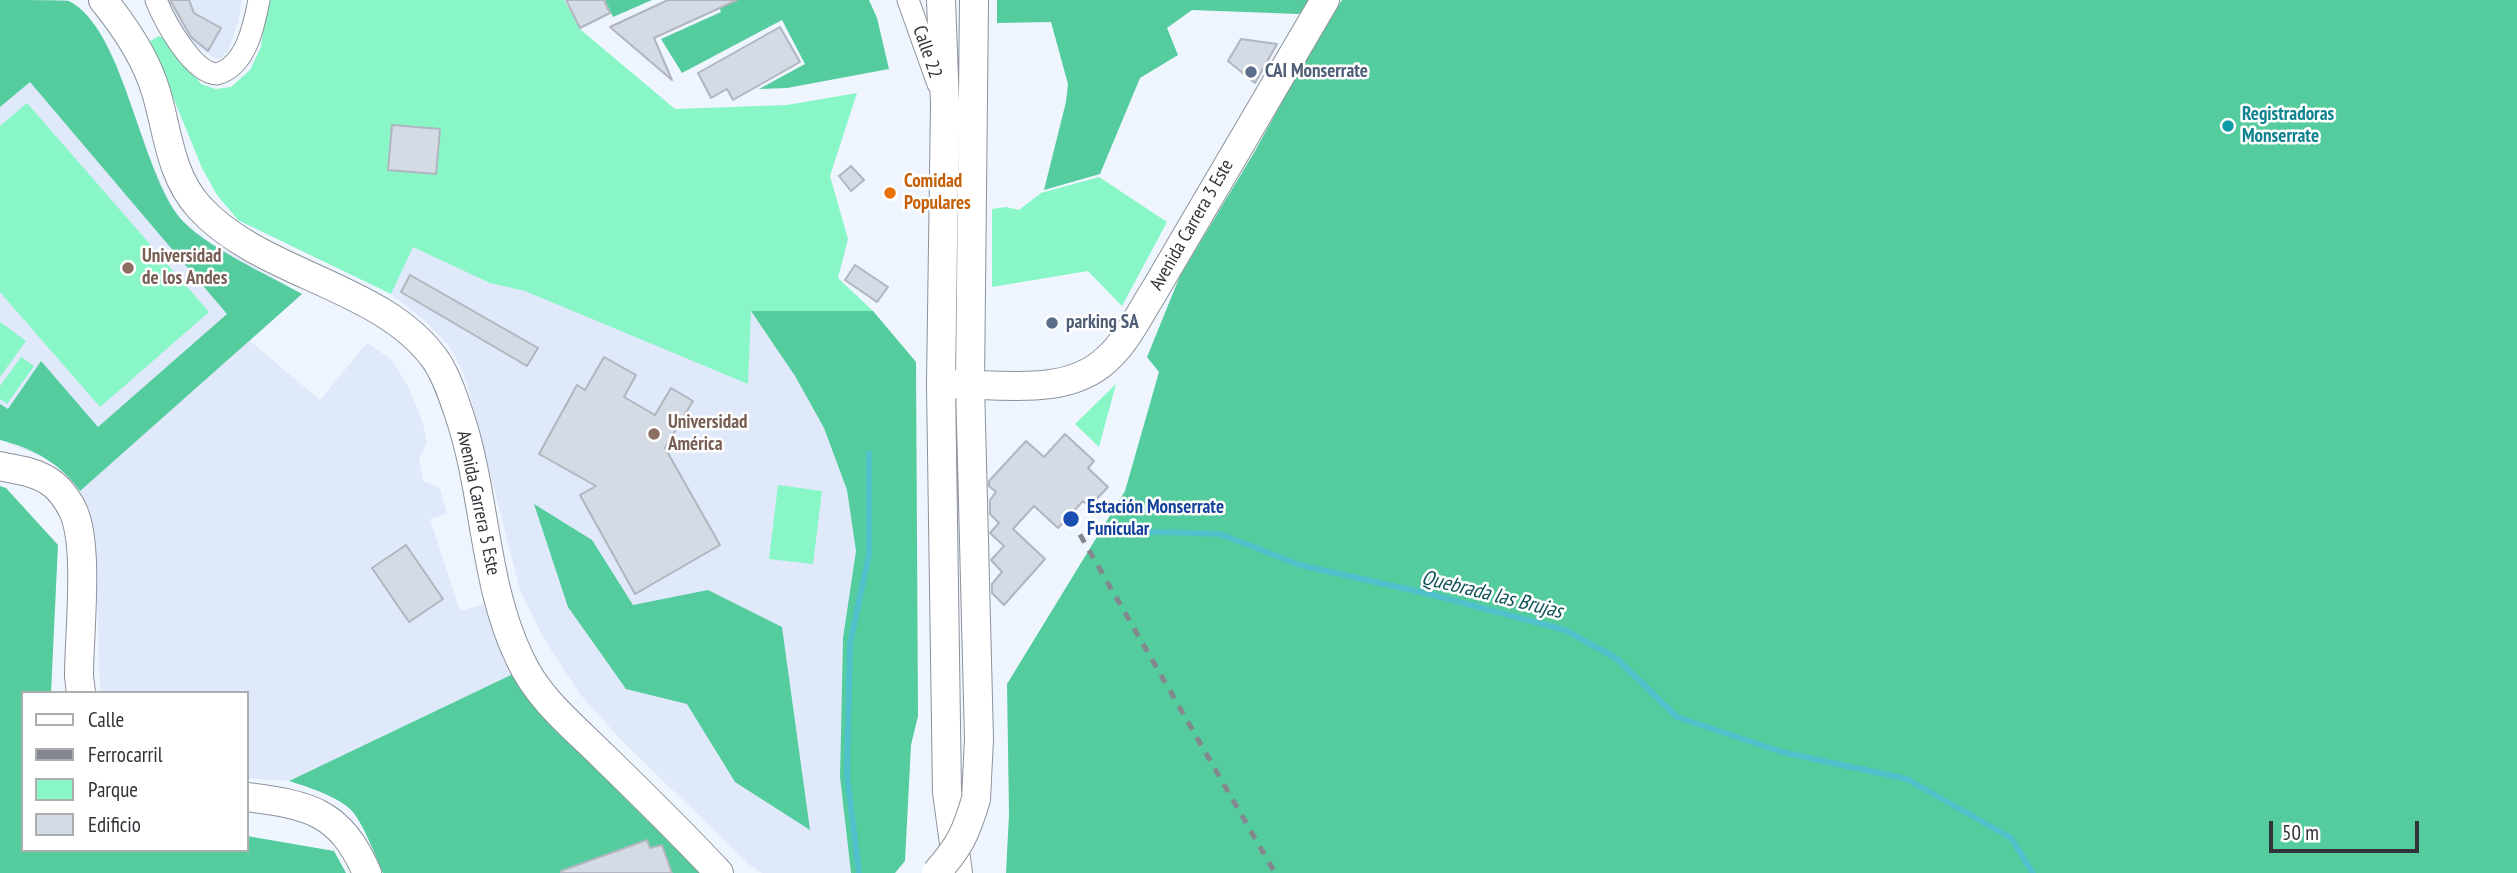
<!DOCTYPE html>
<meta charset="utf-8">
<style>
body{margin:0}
#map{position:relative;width:2517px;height:873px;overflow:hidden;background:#eff5ff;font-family:"PT Sans Narrow",sans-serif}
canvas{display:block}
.legend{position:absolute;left:21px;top:691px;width:228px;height:161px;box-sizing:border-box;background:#fff;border:2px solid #acadaf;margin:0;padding:9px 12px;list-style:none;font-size:21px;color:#303337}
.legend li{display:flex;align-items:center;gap:14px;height:35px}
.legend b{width:35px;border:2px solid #acadaf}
.scale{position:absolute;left:2269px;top:821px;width:150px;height:32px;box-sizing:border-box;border:4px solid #303337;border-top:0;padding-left:9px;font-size:21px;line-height:24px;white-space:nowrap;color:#303337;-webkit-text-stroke:5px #fff;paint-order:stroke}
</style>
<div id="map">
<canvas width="2517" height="873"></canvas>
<ul class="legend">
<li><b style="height:9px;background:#fff"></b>Calle</li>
<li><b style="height:9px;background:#83888e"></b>Ferrocarril</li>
<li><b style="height:19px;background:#88f6c7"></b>Parque</li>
<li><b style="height:19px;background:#d5dbe5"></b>Edificio</li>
</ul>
<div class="scale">50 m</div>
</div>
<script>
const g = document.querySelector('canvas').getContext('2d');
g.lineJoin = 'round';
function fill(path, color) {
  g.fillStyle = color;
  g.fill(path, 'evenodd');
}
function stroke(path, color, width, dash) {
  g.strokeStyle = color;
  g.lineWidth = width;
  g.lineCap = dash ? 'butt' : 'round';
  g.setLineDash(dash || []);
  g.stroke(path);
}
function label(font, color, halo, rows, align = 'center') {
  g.font = font + ' "PT Sans Narrow",sans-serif';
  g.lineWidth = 5;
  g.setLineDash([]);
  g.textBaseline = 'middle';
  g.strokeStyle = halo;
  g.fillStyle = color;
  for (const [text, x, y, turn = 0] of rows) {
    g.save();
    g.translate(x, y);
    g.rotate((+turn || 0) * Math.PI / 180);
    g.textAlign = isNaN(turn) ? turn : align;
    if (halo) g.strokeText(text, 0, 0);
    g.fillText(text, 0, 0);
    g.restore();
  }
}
fill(new Path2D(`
 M0,0h68l16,13 12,14 18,33 40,108 17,37 11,15 26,21 94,53 -52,47 70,59 47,-57 25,17 18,30 12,30 5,22 -8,17 4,22 17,7 7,26 -17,5 30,92 27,-8 26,71 -224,107 -42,-3v-85h-147l-3,-100 -6,-77 -11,-25 -20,-24 -18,-10 -42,-17z
 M164,0h78l-4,22 -9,26 -6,9 -7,2 -38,-26z
 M267,0l484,311 44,65 29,52 23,62 9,61 -13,87 -3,139 11,96h-89l-12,-8 -127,-123 -43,-48 -36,-55 -24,-49 -52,-203 -6,-18 -12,-22 -25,-26 -34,-27 -153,-74z`), '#dfe9fa');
fill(new Path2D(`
 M267,0h297l17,30 94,79 112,-4 70,-12 -27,83 18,63 -10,39 35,33h-122l-3,73 -223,-93 -35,-8 -77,-36 -22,47 -153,-74 -21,-25 -15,-27 -52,-127 9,-5 12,5 30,43 15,5 15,-2 19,-17 11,-23z
 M27,103l182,209 -109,95 -100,-115v-166z
 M1099,177l68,45 -45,84 -34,-35 -96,16v-78l14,-2 13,3 22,-17z
 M0,322l26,19 -26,36z
 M21,357l13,9 -27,38 -7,-5v-13z
 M1116,384l-17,63 -24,-23z
 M778,485l44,6 -9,73 -44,-5z`), '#88f6c7');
fill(new Path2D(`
 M0,0c13,0 60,0 69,1 55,28 70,166 111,217 22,27 90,58 122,76l-222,197c-19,-27 -47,-43 -80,-51v-36l8,5 33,-48 57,66 129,-113 -197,-232 -30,25z
 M605,0h47l-39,17z
 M716,0h153l8,18 12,51 -102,19 -28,1 46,-25 -23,-44 -100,53 -21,-34 60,-27z
 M997,0h313l-11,14 -107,-4 -25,18 11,27 -38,23 -40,96 -56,16 22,-88 2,-18 -17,-62 -54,1z
 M1342,0h1175v873h-1511l3,-59 -2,-130 118,-193 34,-119 -12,-15 33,-81 75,-125 68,-123z
 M751,311h122l43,51 2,354 -7,29 -6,116 -10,12h-44l-11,-96 3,-139 13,-87 -9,-61 -23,-62 -29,-52z
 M0,486l6,2 52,57 -7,148h-28v157h224v-14l87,15 12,22h-346z
 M534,504l58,36 41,65 75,-15 74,37 28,203 -75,-48 -48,-78 -61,-15 -58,-82z
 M513,674l33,46 155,153h-318c-7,-16 -21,-53 -33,-64 -12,-12 -44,-23 -61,-28z`), '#54cc9d');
stroke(new Path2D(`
 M1129,531l91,3 80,31 133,30 132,35 51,28 61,59 105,35 125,27 104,59 22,35
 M859,873l-12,-98 3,-131 19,-90v-101`), '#4fc1ca', 6);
const building = new Path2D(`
 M170,0h19l5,13 27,15 -13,23 -17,-14z
 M566,0h38l6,13 -30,15z
 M668,0h69l-83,38 18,42 -62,-53z
 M780,27l20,35 -67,38 -6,-11 -16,9 -13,-25z
 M1241,39l36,5 -22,39 -27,-22z
 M392,125l48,4 -4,45 -48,-4z
 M851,166l13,14 -13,11 -12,-15z
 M855,265l33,22 -11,15 -32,-22z
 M410,275l128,73 -11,18 -126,-74z
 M604,357l32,18 -12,22 31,18 16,-27 22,13 -28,47 55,97 -85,49 -55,-99 16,-9 -57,-32 38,-69 8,5z
 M1065,434l29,27 -6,7 20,19 -19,20 -6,-6 -25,27 -24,-22 -21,23 32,30 -41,46 -12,-12v-9l10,-12 -11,-12 13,-14 -14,-13 9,-10 -9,-9v-14l6,-8 -7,-6v-5l37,-40 18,16z
 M406,545l37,54 -34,23 -37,-54z
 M647,840l3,8 12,-3 10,28h-111v-2z`);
fill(building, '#d5dbe5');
stroke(building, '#b0b5bf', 2);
const minor = new Path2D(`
 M156,0c8,20 36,73 61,74 29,-8 37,-48 42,-74
 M908,0l30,84`);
const major = new Path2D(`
 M103,0c22,27 43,58 53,92 12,40 14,83 43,115 62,69 186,78 238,155 10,16 16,34 22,52 27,79 24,169 61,245 18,40 54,68 84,98 39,38 78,76 115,116
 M941,0l4,104 -4,280 6,408 11,81
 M974,0l-4,384 9,355 -3,60
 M951,384c51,0 116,13 156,-25 20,-18 32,-44 46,-66l172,-293
 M0,466c16,4 33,5 47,14 12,7 22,21 27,33 15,36 5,122 5,163l2,17
 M247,797c62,8 93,14 120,76`);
stroke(minor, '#8c929b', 23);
stroke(major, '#8c929b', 30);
stroke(minor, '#fff', 21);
stroke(major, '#fff', 28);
stroke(new Path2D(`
 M1071,519l204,354`), '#83888e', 5, [9, 9]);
const majorBridge = new Path2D(`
 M936,873c24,-27 30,-40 40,-74`);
stroke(majorBridge, '#8c929b', 30, []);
stroke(majorBridge, '#fff', 28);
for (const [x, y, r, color] of [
 [1251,72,7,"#5c6f8a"],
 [2228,126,7,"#0f9aa8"],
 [890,193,7,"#e8710a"],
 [128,268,7,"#8d6e63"],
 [1052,323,7,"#5c6f8a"],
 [654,434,7,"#8d6e63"],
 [1071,519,9,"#1a4fb4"]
]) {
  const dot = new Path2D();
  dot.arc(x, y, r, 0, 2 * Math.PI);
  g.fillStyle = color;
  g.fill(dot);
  stroke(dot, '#fff', 2.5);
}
label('19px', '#303337', '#fff', [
 ["Calle 22",927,52,71],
 ["Avenida Carrera 3 Este",1192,225,-60],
 ["Avenida Carrera 5 Este",478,503,78]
]);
label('bold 19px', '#4e5e75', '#fff', [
 ["CAI Monserrate",1265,72],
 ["parking SA",1066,323]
], 'left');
label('bold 19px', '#0d838f', '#fff', [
 ["Registradoras",2242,115],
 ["Monserrate",2242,137]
], 'left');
label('bold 19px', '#c56008', '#fff', [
 ["Comidad",904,182],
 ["Populares",904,204]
], 'left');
label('bold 19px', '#785e54', '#fff', [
 ["Universidad",142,257],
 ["de los Andes",142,279],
 ["Universidad",668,423],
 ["América",668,445]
], 'left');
label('bold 19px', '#164399', '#fff', [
 ["Estación Monserrate",1087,508],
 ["Funicular",1087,530]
], 'left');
label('italic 21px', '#115358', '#fff', [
 ["Quebrada las Brujas",1492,595,14]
]);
</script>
